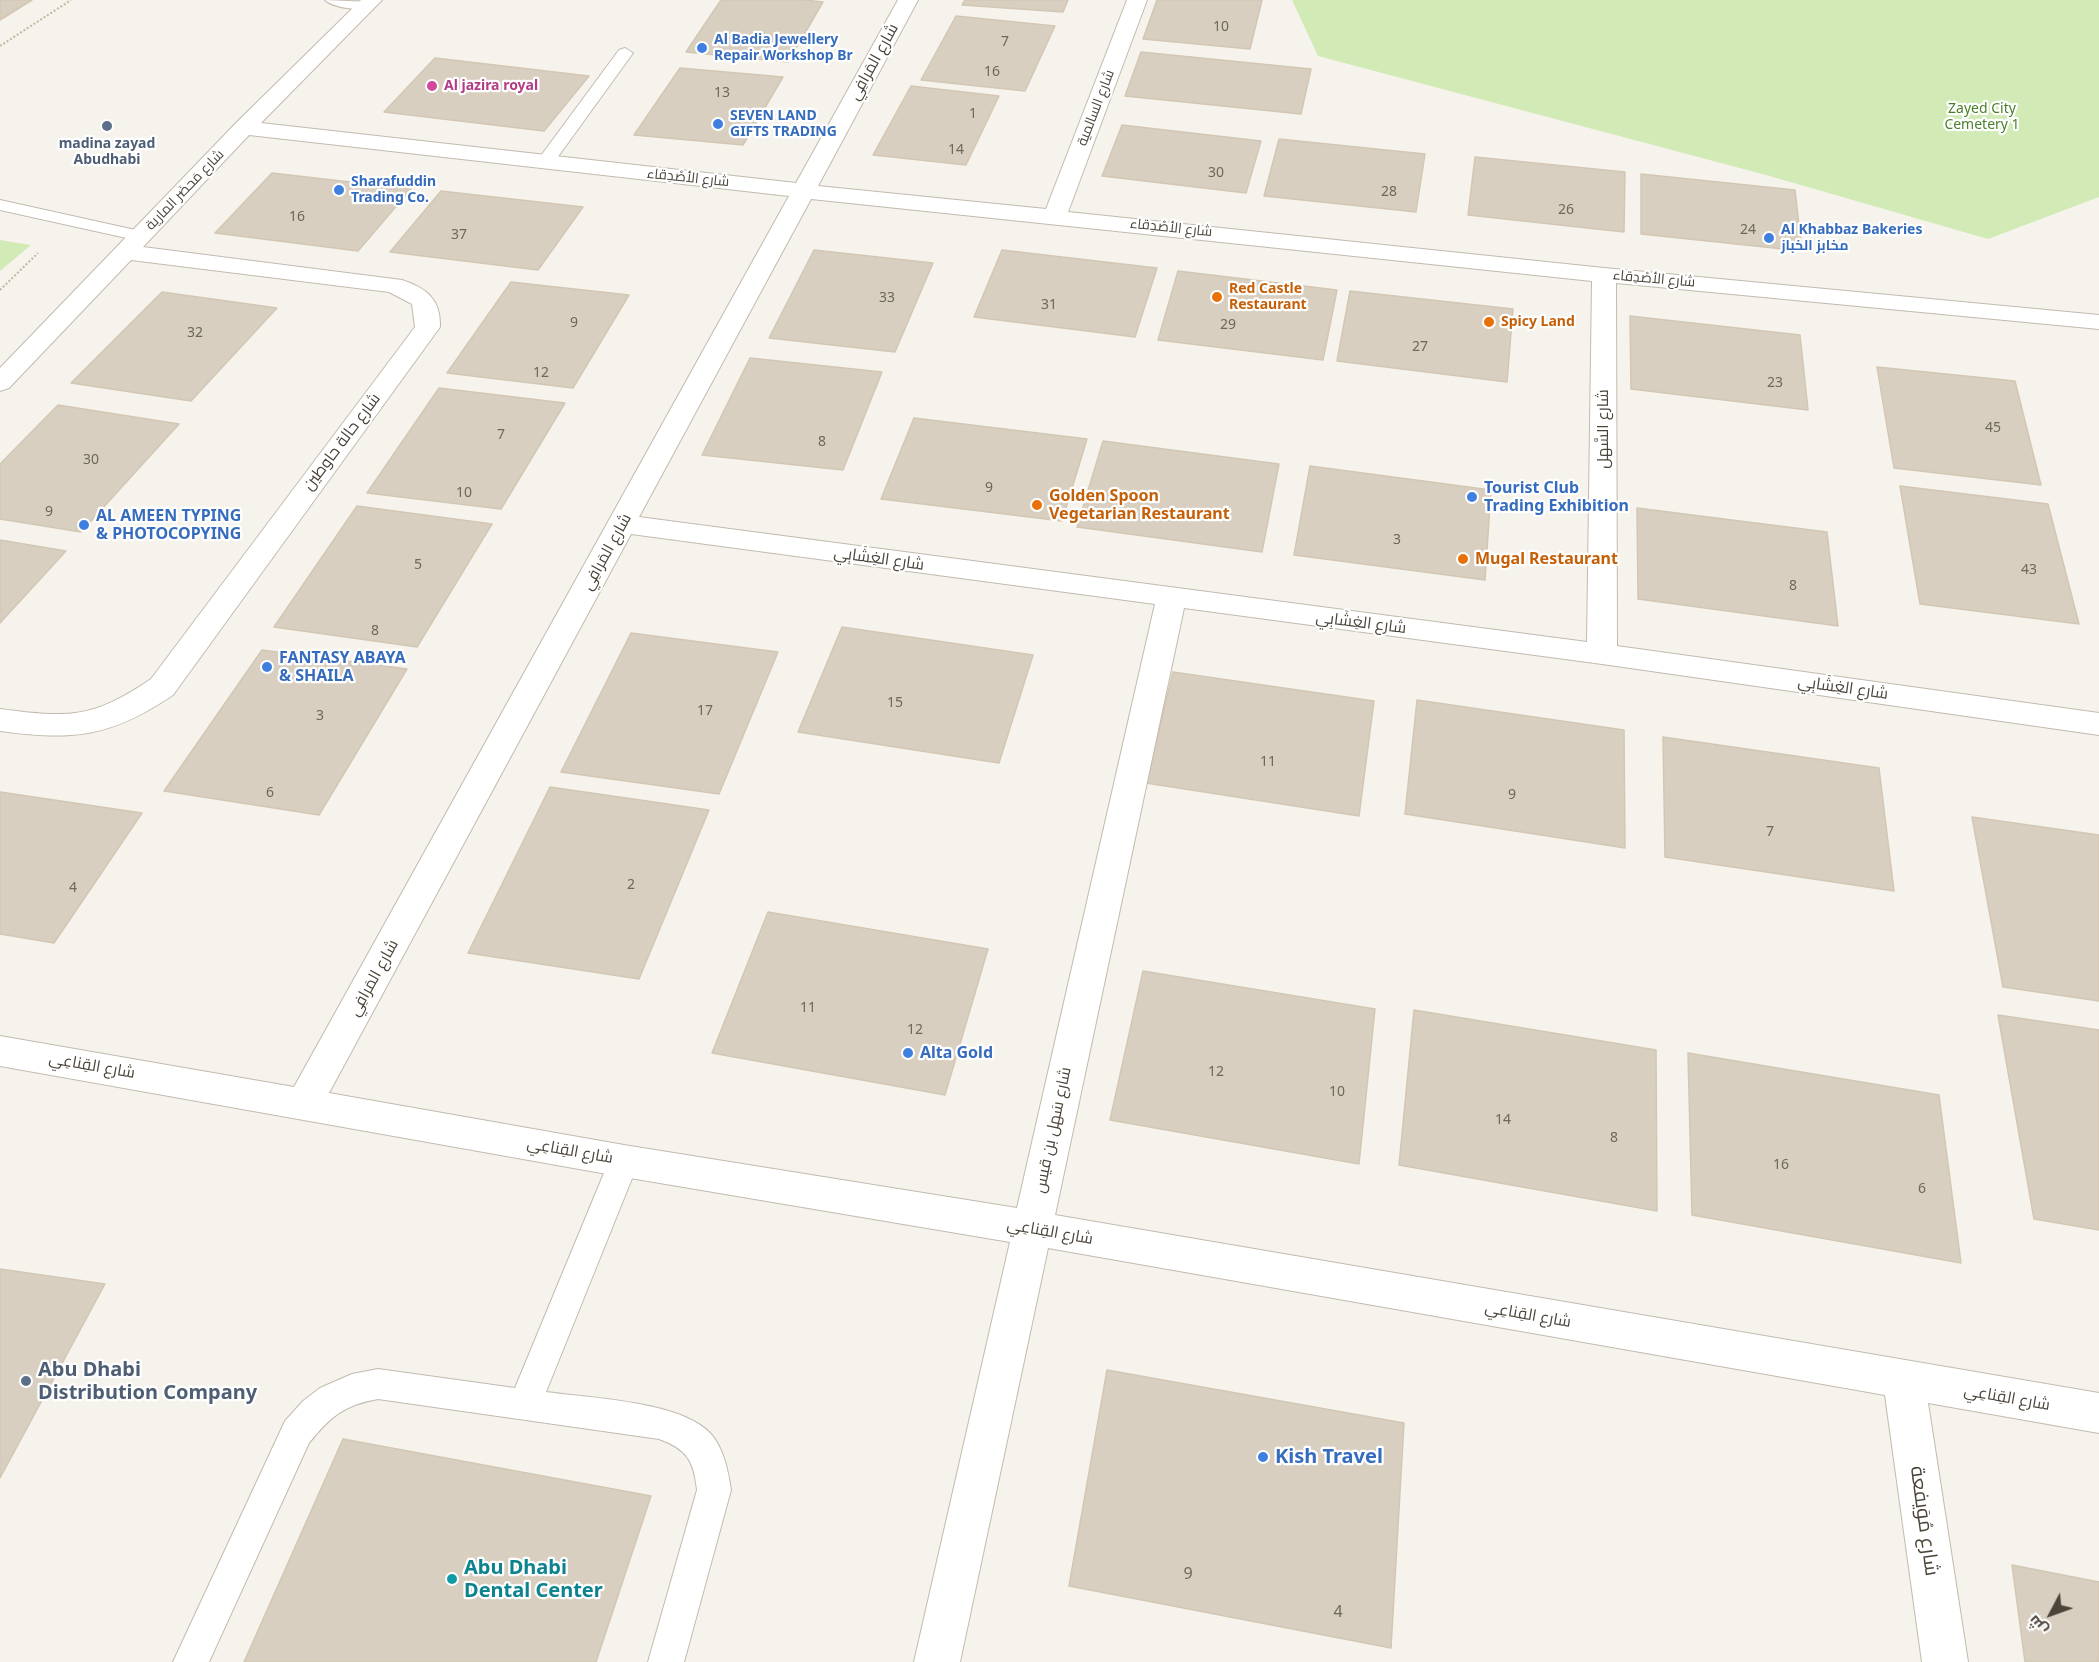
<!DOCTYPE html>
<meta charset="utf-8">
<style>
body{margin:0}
#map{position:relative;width:2099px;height:1662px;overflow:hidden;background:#f6f3ec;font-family:"Noto Sans",Cairo,sans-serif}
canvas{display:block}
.north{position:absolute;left:2021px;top:1584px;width:60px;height:60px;-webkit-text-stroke:4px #fff;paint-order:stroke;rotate:229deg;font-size:16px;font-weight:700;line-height:24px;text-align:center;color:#4b4439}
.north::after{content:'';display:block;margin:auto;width:21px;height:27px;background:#4b4439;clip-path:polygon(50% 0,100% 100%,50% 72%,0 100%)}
</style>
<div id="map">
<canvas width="2099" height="1662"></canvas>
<div class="north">ش</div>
</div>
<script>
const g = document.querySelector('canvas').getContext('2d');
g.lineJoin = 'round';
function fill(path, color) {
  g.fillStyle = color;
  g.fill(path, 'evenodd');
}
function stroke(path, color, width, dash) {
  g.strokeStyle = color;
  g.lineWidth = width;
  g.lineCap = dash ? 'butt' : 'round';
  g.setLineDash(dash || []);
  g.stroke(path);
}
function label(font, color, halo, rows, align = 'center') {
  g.font = font + ' "Noto Sans",Cairo,sans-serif';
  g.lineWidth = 4.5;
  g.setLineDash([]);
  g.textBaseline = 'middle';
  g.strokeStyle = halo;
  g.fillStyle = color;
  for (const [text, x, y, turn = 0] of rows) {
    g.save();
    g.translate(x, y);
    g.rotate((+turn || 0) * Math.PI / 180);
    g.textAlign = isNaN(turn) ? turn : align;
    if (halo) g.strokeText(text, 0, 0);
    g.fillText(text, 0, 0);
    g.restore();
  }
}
fill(new Path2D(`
 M1292,0h807v197l-111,42 -222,-64 -448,-119z
 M0,240l31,5 -31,26z`), '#d2eab5');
const building = new Path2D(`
 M0,0h32l-32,20z
 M721,0h84l18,2 -35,60 -102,-10z
 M965,0h103l-5,12 -101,-7z
 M1157,0h105l-12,49 -107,-10z
 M956,16l99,10 -30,65 -104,-11z
 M1141,52l170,17 -10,45 -176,-18z
 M435,58l154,18 -45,55 -160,-19z
 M680,68l103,9 -40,68 -109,-10z
 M911,86l88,10 -33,69 -93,-10z
 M1122,125l139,16 -15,52 -144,-17z
 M1279,139l146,15 -9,58 -152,-16z
 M1475,157l150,15 -1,60 -156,-17z
 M272,173l139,16 -53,62 -143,-18z
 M1641,174l154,16 7,61 -161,-17z
 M441,191l142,16 -45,63 -148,-18z
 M814,250l119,13 -38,89 -126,-14z
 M1002,250l155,18 -22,69 -161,-20z
 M1178,271l159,19 -14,70 -165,-20z
 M511,282l118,13 -56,93 -126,-15z
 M1350,291l163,18 -6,73 -170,-21z
 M162,292l115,16 -86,93 -120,-18z
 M1630,316l170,19 8,75 -177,-21z
 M750,358l132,14 -39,98 -141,-15z
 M1877,367l138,14 26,104 -147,-17z
 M439,388l126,15 -64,106 -134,-16z
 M58,405l121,19 -98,108 -81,-13v-55z
 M914,418l173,21 -25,82 -181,-22z
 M1103,441l176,23 -17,88 -185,-25z
 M1310,466l181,24 -6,90 -191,-25z
 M1900,486l148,18 31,120 -159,-20z
 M357,506l135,18 -75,123 -143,-20z
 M1637,508l190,24 11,94 -200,-27z
 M0,540l66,11 -66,72z
 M842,627l191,28 -34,108 -201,-31z
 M631,633l147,19 -59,142 -158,-22z
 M262,650l145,19 -88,146 -155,-24z
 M1173,672l201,29 -15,115 -213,-33z
 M1417,700l207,30 1,118 -220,-34z
 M1663,737l216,31 15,123 -229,-34z
 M550,787l159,23 -70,169 -171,-26z
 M0,792l142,21 -88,130 -54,-9z
 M1972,817l127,18v166l-96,-14z
 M768,912l220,37 -43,146 -233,-42z
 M1143,971l232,38 -16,155 -249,-44z
 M1414,1010l242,40 1,161 -258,-46z
 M1998,1015l101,15v200l-65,-11z
 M1688,1053l251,42 22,168 -269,-48z
 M0,1269l105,15 -105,194z
 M1107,1370l297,53 -13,225 -322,-62z
 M343,1439l308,57 -55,166h-352z
 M2012,1565l87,17v80h-74z`);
fill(building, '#d8cfc1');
stroke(building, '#d3c7b4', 1.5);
const lane = new Path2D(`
 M325,0l47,2 3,3c-8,8 -42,3 -50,-5z
 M625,48l8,5 -81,112h-12l-3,-4 3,-4 79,-107z
 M0,200l140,31 6,1 3,4 -3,4 -6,1 -140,-31z
 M624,1148l10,4 5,9 -93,231c43,6 135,9 165,42 13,15 17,37 20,56l-47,172h-36l49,-172c-3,-29 -10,-41 -38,-51l-281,-40c-34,6 -48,18 -69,44l-100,219h-36l112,-241 18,-20 17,-13 32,-14 26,-5 137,19 94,-227 5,-9z`);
const street = new Path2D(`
 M361,0h21l-121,123 535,60 102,-183h20l-100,186 228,23 81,-209h20l-79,212 536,56 495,47v14l-483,-46 1,363 482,67v22l-497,-71 -418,-56 -129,607 1044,178v40l-171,-30 40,259h-46l-37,-267 -837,-147 -88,414h-46l96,-420 -386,-65 -624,-111v-30l294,51 495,-891 -540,-61 -106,112 259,33c24,8 39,19 38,47l-267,368c-62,42 -100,46 -173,36v-22c69,9 92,10 151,-30l264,-352 -3,-23 -23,-12 -258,-32 -122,128 -9,3v-23l236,-245zM811,199l781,82 -5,361 -948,-125zM631,534l524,70 -138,604 -393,-63 -295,-52z`);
stroke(lane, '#c2bbae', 2);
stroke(street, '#c2bbae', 2);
stroke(new Path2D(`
 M0,46l71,-46
 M0,290l38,-37`), '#c4b79f', 2, [2, 2]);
fill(lane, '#fff');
fill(street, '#fff');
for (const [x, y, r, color] of [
 [702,48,6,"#3f7fe0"],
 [432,86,6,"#d1479c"],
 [718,124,6,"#3f7fe0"],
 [107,126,6,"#5c6f8a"],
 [339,190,6,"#3f7fe0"],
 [1769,238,6,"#3f7fe0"],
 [1217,297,6,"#e8710a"],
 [1489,322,6,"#e8710a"],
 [1472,497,6,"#3f7fe0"],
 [1037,505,6,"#e8710a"],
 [84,525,6,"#3f7fe0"],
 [1463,559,6,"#e8710a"],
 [267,667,6,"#3f7fe0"],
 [908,1053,6,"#3f7fe0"],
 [26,1381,6,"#5c6f8a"],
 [1263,1457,6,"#3f7fe0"],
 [452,1579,6,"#0f9aa8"]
]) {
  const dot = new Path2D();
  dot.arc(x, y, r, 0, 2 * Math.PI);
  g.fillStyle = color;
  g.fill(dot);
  stroke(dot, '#fff', 2);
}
label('14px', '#6e675b', null, [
 ["10",1221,27],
 ["7",1005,42],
 ["16",992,72],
 ["13",722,93],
 ["1",973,114],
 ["14",956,150],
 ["30",1216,173],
 ["28",1389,192],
 ["26",1566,210],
 ["16",297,217],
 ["24",1748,230],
 ["37",459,235],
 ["33",887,298],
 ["31",1049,305],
 ["9",574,323],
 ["29",1228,325],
 ["32",195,333],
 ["27",1420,347],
 ["12",541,373],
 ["23",1775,383],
 ["45",1993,428],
 ["7",501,435],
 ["8",822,442],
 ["30",91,460],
 ["9",989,488],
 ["10",464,493],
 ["9",49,512],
 ["3",1397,540],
 ["5",418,565],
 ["43",2029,570],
 ["8",1793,586],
 ["8",375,631],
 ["15",895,703],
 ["17",705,711],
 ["3",320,716],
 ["11",1268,762],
 ["6",270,793],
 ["9",1512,795],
 ["7",1770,832],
 ["2",631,885],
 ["4",73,888],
 ["11",808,1008],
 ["12",915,1030],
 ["12",1216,1072],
 ["10",1337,1092],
 ["14",1503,1120],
 ["8",1614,1138],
 ["16",1781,1165],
 ["6",1922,1189]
]);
label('bold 14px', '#366cbe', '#fff', [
 ["Al Badia Jewellery",714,40],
 ["Repair Workshop Br",714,56],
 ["SEVEN LAND",730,116],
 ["GIFTS TRADING",730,132],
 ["Sharafuddin",351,182],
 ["Trading Co.",351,198],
 ["Al Khabbaz Bakeries",1781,230],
 ["مخابز الخباز",1781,246]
], 'left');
label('bold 14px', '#b23c85', '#fff', [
 ["Al jazira royal",444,86]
], 'left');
label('14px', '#4b4439', '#fff', [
 ["شارع السالمية",1096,108,-69],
 ["شارع الأصْدِقاء",688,178,6],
 ["شارع مَحضَر المارية",185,190,-46],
 ["شارع الأصْدِقاء",1171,228,6],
 ["شارع الأصْدِقاء",1654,279,5]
]);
label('14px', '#4a7f2a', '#fff', [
 ["Zayed City",1982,109],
 ["Cemetery 1",1982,125]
]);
label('bold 14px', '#4e5e75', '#fff', [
 ["madina zayad",107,144],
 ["Abudhabi",107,160]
]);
label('bold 14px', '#c56008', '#fff', [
 ["Red Castle",1229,289],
 ["Restaurant",1229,305],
 ["Spicy Land",1501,322]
], 'left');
label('16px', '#4b4439', '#fff', [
 ["شارع المَرافِي",874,62,-61],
 ["شارع السَّهل",1603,429,-90],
 ["شارع حالة حاوطين",342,442,-53],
 ["شارع المَرافِي",607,552,-61],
 ["شارع الغِشَابِي",879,559,8],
 ["شارع الغِشَابِي",1361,623,7],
 ["شارع الغِشَابِي",1843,688,8],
 ["شارع المَرافِي",374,978,-61],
 ["شارع القِناعِي",92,1066,10],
 ["شارع سَهل بن قيس",1053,1130,-78],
 ["شارع القِناعِي",570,1151,10],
 ["شارع القِناعِي",1050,1232,10],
 ["شارع القِناعِي",1528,1315,10],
 ["شارع القِناعِي",2007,1398,10]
]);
label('bold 16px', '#366cbe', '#fff', [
 ["Tourist Club",1484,488],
 ["Trading Exhibition",1484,506],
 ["AL AMEEN TYPING",96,516],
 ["& PHOTOCOPYING",96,534],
 ["FANTASY ABAYA",279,658],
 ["& SHAILA",279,676],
 ["Alta Gold",920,1053]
], 'left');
label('bold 16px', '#c56008', '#fff', [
 ["Golden Spoon",1049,496],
 ["Vegetarian Restaurant",1049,514],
 ["Mugal Restaurant",1475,559]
], 'left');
label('16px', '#6e675b', null, [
 ["9",1188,1574],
 ["4",1338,1612]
]);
label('bold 20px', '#4e5e75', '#fff', [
 ["Abu Dhabi",38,1370],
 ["Distribution Company",38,1393]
], 'left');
label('bold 20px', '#366cbe', '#fff', [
 ["Kish Travel",1275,1457]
], 'left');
label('20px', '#4b4439', '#fff', [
 ["شارع مُوَيفعة",1924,1521,82]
]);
label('bold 20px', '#0d838f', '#fff', [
 ["Abu Dhabi",464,1568],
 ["Dental Center",464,1591]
], 'left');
</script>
